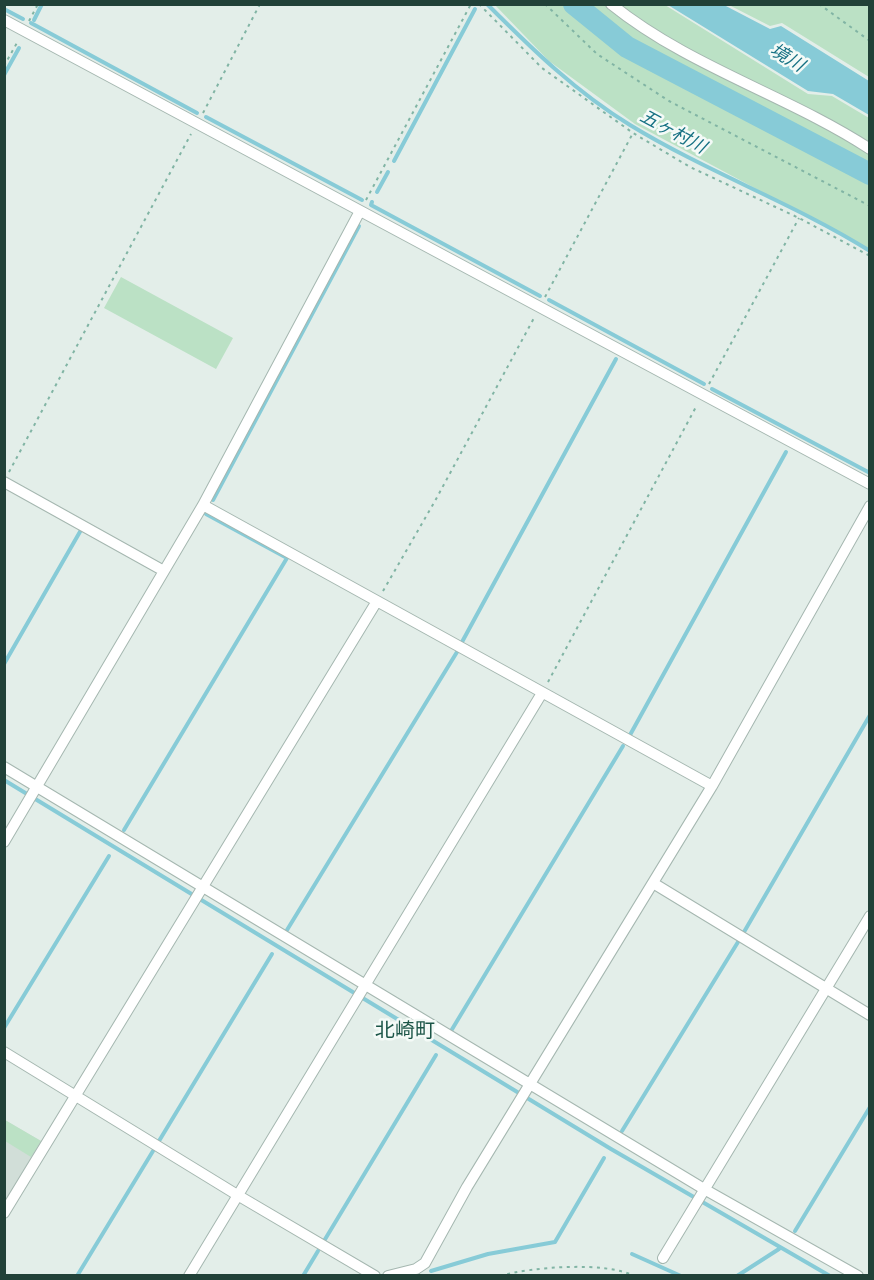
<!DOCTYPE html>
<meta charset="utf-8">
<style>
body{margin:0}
#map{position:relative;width:874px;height:1280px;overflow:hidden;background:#e3eee9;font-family:Inter,sans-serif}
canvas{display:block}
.frame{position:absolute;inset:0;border:6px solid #214138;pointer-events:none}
</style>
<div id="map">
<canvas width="874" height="1280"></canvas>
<div class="frame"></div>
</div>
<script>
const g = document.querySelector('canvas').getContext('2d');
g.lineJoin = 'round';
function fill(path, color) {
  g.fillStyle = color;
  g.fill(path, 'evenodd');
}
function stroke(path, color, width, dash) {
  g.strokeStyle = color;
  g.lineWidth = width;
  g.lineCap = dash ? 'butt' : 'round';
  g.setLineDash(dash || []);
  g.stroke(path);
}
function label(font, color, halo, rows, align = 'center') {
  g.font = font + ' Inter,"Noto Sans JP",sans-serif';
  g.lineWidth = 5;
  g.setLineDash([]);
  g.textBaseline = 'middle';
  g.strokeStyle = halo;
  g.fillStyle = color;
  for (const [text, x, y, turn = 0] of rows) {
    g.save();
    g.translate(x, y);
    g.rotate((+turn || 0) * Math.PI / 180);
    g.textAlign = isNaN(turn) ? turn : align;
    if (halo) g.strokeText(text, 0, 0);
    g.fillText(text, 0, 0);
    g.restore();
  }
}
fill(new Path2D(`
 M5,1120l36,21 -36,61z`), '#d1ded8');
fill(new Path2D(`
 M495,5h170l143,89 24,2 37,22v131l-234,-125 -86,-63z
 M729,5h138l3,2 -1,70 -87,-54 -12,3z
 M121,277l112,61 -17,31 -112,-61z
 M5,1120l36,21 -10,16 -26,-16z`), '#bbe1c5');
fill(new Path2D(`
 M668,5h56l46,24 11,-3 88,55v34l-36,-21 -25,-3z`), '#87cbd7');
stroke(new Path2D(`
 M487,4c45,45 89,88 143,121 77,47 163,78 240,126
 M4,9l19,10
 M34,20l8,-16
 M31,23l166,90
 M4,75l15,-27
 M206,117l156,83
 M394,161l81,-152
 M377,192l11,-20
 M372,202l-1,3 169,91
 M549,300l155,84
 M712,389l158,84
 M213,500l146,-274
 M462,642l154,-283
 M4,664l77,-134
 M630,735l156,-283
 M4,780l607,369 219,127
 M124,830l163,-272 -81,-44
 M287,930l170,-278
 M744,932l126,-217
 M4,1028l105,-172
 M451,1031l172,-285
 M622,1131l116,-189
 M159,1141l113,-187
 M795,1231l75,-124
 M324,1241l112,-186
 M632,1254l49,22
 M431,1271l57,-17 67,-12 49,-84
 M77,1276l76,-125
 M303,1276l15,-25
 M737,1276l42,-27`), '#87cbd7', 4);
stroke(new Path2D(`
 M574,4l53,43 243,127`), '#87cbd7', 22);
const minor = new Path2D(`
 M611,4c78,63 176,91 259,145
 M4,20l866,464
 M4,482l160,89
 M203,505l509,281
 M4,767l700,422 154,87
 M4,842l199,-337 157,-294
 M653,883l217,132
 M4,1052l235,144 136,80
 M4,1213l373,-612
 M663,1258l207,-342
 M189,1276l353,-583
 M388,1276l28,-7 9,-6 42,-76 245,-401 158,-280`);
stroke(minor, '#a5b7b0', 12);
stroke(new Path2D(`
 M479,4l63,64 91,65 57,34 109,51 71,38
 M545,4l52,50 72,47 201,105
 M819,4l51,37
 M29,21l9,-17
 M4,66l14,-25
 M203,113l57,-109
 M366,200l105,-196
 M545,297l88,-164
 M709,384l90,-166
 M9,472l182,-338
 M383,591l52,-90 99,-183
 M548,682l149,-277
 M500,1276c30,-9 106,-15 134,0`), '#81b4a4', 2, [3, 4.5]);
stroke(minor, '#fff', 10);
label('italic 18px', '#167183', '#f4faf7', [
 ["境川",787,58,31],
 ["五ヶ村川",673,132,28]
]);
label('20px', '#1b5547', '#f4faf7', [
 ["北崎町",405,1031]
]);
</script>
